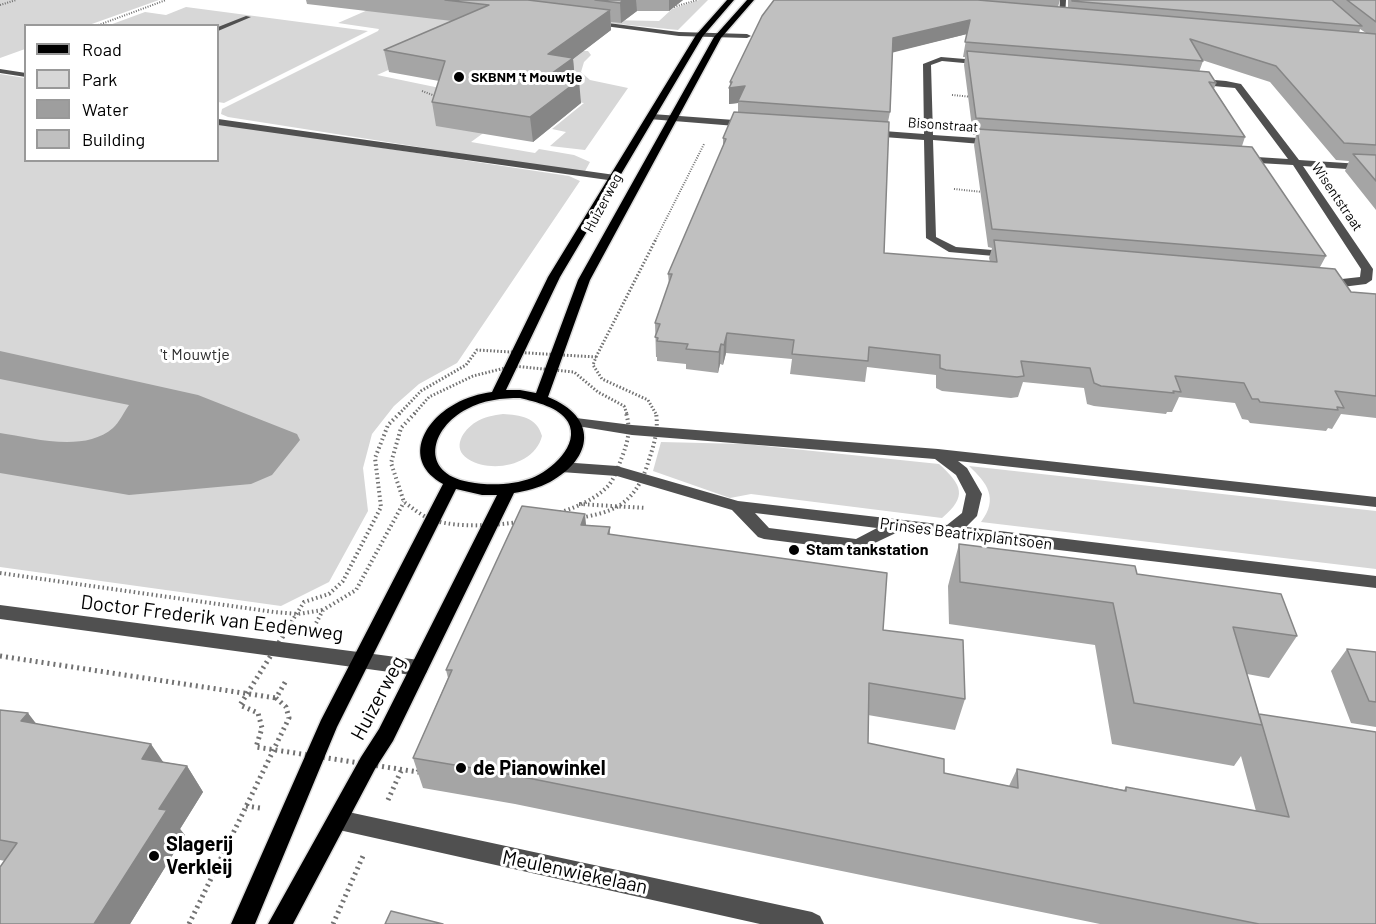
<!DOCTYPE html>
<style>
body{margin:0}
#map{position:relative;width:1376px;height:924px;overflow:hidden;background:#fff;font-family:Barlow,sans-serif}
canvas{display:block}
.legend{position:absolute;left:24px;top:24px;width:195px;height:138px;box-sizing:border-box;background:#fff;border:2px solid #999;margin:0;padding:8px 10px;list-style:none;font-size:18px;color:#000}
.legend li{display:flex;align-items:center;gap:12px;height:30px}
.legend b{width:30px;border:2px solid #999}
</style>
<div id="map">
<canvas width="1376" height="924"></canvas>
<ul class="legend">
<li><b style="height:8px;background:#000"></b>Road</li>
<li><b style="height:16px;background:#d7d7d7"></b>Park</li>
<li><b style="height:16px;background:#9e9e9e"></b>Water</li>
<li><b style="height:16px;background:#c0c0c0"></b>Building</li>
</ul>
</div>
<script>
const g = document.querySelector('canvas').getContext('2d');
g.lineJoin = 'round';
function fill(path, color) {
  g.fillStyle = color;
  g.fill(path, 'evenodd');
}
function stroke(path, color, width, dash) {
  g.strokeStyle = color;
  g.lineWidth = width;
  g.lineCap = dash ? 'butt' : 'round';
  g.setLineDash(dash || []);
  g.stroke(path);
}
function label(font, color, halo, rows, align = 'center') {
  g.font = font + ' Barlow,sans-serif';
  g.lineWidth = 6;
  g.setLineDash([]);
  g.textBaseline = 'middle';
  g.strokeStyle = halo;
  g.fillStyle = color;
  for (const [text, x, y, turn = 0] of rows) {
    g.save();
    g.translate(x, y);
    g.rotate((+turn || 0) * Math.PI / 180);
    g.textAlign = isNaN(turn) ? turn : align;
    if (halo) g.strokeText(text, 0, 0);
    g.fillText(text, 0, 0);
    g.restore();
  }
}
fill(new Path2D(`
 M0,0h159l-70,25 -63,1 -1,23 -25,9z
 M699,0h9l-30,30 -70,-7 -1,-3 52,1 13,-12z
 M377,6l131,11 -131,58 145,30 -51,37 64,11 4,-4 35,6 16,7 -6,11 -356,-56 -7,-3 1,-5 156,-78 1,-2 -41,-6z
 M186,7l182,24 -144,72 -6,-1v-76h-111l38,-14 21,3z
 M581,51h7l3,4 -7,7 -3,10 9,8 38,8 -43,62 -35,-4 16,-14 -14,-3 32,-26 -44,-7 31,-38z
 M0,74l25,4 1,82h192v-37l351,53 11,5 -123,182 -38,21 -25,22 -22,28 -9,34 5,43 -39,71 -48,24 -281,-39z
 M503,414c17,1 34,3 39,22 -7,29 -50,38 -74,23 -17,-11 -5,-29 8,-37 8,-5 18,-7 27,-8z
 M661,442l84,2 194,20c23,21 29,32 3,54l-191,-24 -21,4 -77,-27z
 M969,466l407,45v58l-395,-47c18,-24 6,-39 -12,-56z`), '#d7d7d7');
fill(new Path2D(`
 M0,351l198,44 99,39 3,6 -28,35 -21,9 -122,11 -129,-22v-40c33,5 84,20 113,-5 6,-5 11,-16 16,-23l-129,-26z`), '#9e9e9e');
const major = new Path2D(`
 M727,0h7l-31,36 -143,241 -54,113h14l16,3 42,-113 136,-243 33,-37h7l-33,38 -131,242 -42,117c50,20 46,61 2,85 -11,6 -24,9 -36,11l-121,248 -18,28 -82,155h-25l93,-167 18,-28 118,-234h-15l-26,-6 -119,238 -82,197h-24l90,-204 122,-236c-41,-23 -20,-63 12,-80 12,-7 24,-10 37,-12l56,-115 148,-242zM520,398c16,4 39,9 48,24 13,23 -18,49 -36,56 -19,7 -43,8 -63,4 -50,-9 -39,-54 -2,-73 16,-9 35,-11 53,-11z`);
stroke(major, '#dbdbdb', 3);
stroke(new Path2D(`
 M0,5l16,-5
 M674,7l23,-7
 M96,26l70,-26
 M422,91l16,6
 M952,95l20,2
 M954,189l29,3
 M655,241l49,-97`), '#727272', 2, [1, 1.5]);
stroke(new Path2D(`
 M596,357l60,-118
 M399,414l22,-23 45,-26 11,-15 119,7 -3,8 9,14 46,21 8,14
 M414,414l15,-17 44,-21 40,-10 61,6 24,20 26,14 3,8`), '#727272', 3, [1.5, 2]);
stroke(new Path2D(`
 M415,413l-14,15 -10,35 13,39c10,7 20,16 32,19 43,12 140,-1 172,-35 7,-8 10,-19 14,-29 6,-16 9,-27 4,-44
 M579,504l67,4
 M0,573l274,39 24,2 24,-4
 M314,627l9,-17 33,-20 48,-88
 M282,637l22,-35 25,-8 14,-13 38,-74 -6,-49 13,-33 12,-12
 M474,637c11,-26 30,-85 50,-102 8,-8 18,-9 29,-12 45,-10 77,-6 94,-57 6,-19 12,-34 9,-53`), '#727272', 4, [1.5, 3]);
stroke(new Path2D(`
 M283,636l-43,69 18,8 4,15 -6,19 162,25 57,-136
 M0,656l276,42
 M388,800l13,-29
 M246,806l14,2
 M189,924l100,-206 -3,-11 -10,-9 11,-19
 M333,924l30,-68`), '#727272', 5, [2, 4]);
fill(new Path2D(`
 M1060,0h6l-1,18 -3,2 -3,-2z
 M246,16l5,1 -33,14v-4z
 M592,21l87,11 68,2 4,2 -4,2 -68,-2 -89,-12z
 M941,57l285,24 15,3 58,76 77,5v6l-73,-5 70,103 -1,11 -6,4 -24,3 -393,-35 -23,-14 -2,-98 -54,-4 -5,-3 5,-3 54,4 -1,-70zM942,61l293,27 53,71 -47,-3 -5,3 5,3 52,3 68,104 -1,8 -18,2 -386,-32 -20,-10 -3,-97 60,5 5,-3 -5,-3 -60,-4 -2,-70z
 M0,69l26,4v4l-26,-4z
 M652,114l96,7 4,3 -4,3 -99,-8v-4z
 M218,119l397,56 5,3 -5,3 -397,-56z
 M576,418l56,7 306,24 438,48v10l-418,-46 9,7 15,26 -5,22 -11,11 410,49v12l-476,-57 -42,20 -94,-12 -6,-2 -26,-27 -115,-34 -56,-4 -8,-5 8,-5 56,4 121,35 209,24 15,-12 4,-19 -10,-19 -21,-16 -303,-24 -61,-10 -2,-3zM755,513l122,15 -21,11 -87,-11z
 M0,605l419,55 7,3 2,5 -2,5 -7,3 -419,-57z
 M339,810l473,102 8,4 4,8h-64l-421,-94 -8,-3 -3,-7 3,-7z`), '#505050');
fill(major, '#000');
fill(new Path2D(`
 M306,0h377l-14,11h-32l-16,12 -10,-1v8l-38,29 2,21 6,23 -48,39 -97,-16 -4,-24 7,-21 -50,-9 -5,-22 68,-29 -145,-17z
 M774,0h286l-2,7 10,1v-8h308v210l-31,-39 4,-10 -13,-1 -66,-78 -68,-22 1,1 -4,11 17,11 -2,6 31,48 -3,9 84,110 -6,11 31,25 25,2v124l-35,-4 -9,15 -4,-1 -2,3 -76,-8 -2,-3 -6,-1 -7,-16 -56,-6 -7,15h-5l-1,2 -72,-8 -7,-2 -3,-16 -61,-6 -5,15 -7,1 -69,-7 -6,-3v-13l-69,-8 -2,15 -75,-8 2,-15 -66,-6 -3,12 -3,-1 -2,9 -32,-4v-5l-29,-3v-4h-1l-1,-34 14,-38 -1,-11 55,-127v-9l15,-26v-9l-9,1 1,-22zM1360,29l6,4h-7zM967,34l-4,23h2l-1,8 9,70h3l-2,10 14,102 4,1 -3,10 1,4 -106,-9 4,-131 2,-10 2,-60z
 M586,526l24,1v7l273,96 82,69 -10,31 -87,-15v28l76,30 65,13 8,-17 107,21 2,-3 130,24 -15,-55 -7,10 -122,-22 -17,-99 -146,-21 -1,-38 11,-42 178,30 160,62 -28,42 -22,-4 12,40 117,210h-276l-585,-120 -92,-16 -10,-30 35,-80 -2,-8z
 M1347,649l29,3v75l-25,-4 -20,-52z
 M0,710l35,13 129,39 23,4 16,26 -23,37 5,6 -55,89h-130l5,-63 -5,-1z`), '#a5a5a5');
fill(new Path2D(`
 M623,0h13l1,11 -16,12 -1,-20z
 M669,0h14l-14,11z
 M610,10l1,20 -38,29 2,21 -24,19 -3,-45z
 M970,20l-3,14 -76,19 2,-15z
 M579,80l2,23 -48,39 -3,-25z
 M745,86l-7,17 -9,1v-16z
 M727,333l-1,20 -3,12 1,-20z
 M721,344l-1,20 -2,9 1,-21z
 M585,514l3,31 -7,-20z
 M28,713l20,26 -27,-18z
 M151,744l17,25 -26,-10z
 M187,766l16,26 -23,37 5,6 -55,89h-36l65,-115z`), '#868686');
const building = new Path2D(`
 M445,0h83l82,10 -62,44 25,4 -25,18 31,4 -49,37 -98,-15 13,-41 -61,-11 105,-45z
 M595,0h28l-3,3z
 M774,0h204l398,34v111l-32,-2 -68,-77 -86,-27 13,22 -238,-19 5,-22 -77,18 -3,74 -152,-11 7,-15 -16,2 3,-6h-2l32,-66z
 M1072,0h260l30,26 -290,-25z
 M1347,0h29v22z
 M967,51l242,21 7,11 -7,-1 36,55 -269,-19z
 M734,112l155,10 -5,131 113,9 -3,-22 341,29 16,23 25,2v102l-41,-5 9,17 -7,-1 1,3 -78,-8 -2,-3h-6l-8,-16 -69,-7 6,16 -8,-1 1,2 -73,-7 -7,-3 -4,-15 -69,-7 3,15 -7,1 -71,-7 -6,-2v-13l-71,-8 -1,14 -76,-7 2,-14 -67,-7 -3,12 -3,-1 -2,8 -33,-3 2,-5 -31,-3 1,-3 -3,-1 5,-13 -5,-1 17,-49h-4l58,-135 -3,-1z
 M977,129l275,18 74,109 -334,-27z
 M1353,154l23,1v26z
 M522,506l63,8 -4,11 29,2 -2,7 279,39 -4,57 80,10 2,59 -96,-16 -1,60 76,16v14l74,15 -1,-19 109,22v-4l163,30 -30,-103 117,18v192h-117l-751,-150 -95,-16 39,-88h-6z
 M959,544l176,22 2,8 144,20 16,42 -64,-9 29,98 -128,-22 -21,-100 -153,-21z
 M1347,649l29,3v50l-7,-1z
 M0,710l28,3 -7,8 130,23 -9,15 45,7 -28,43 8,1 -73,114h-94v-57l17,-24 -17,-3z
 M391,911l52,13h-58z`);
fill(building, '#c0c0c0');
stroke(building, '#868686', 1.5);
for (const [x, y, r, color] of [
 [459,77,6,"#000"],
 [794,550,6,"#000"],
 [461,768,6,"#000"],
 [154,856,6,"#000"]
]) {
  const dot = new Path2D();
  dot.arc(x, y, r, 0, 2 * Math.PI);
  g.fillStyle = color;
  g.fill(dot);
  stroke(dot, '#fff', 2);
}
label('bold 14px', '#000', '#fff', [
 ["SKBNM 't Mouwtje",471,77]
], 'left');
label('14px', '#000', '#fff', [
 ["Bisonstraat",943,125,4],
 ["Wisentstraat",1337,197,56],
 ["Huizerweg",603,203,-62]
]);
label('16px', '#2e2e2e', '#fff', [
 ["'t Mouwtje",195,355]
]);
label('16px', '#000', '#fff', [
 ["Prinses Beatrixplantsoen",966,534,7]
]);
label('bold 16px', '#000', '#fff', [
 ["Stam tankstation",806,550]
], 'left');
label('20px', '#000', '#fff', [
 ["Doctor Frederik van Eedenweg",212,618,7],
 ["Huizerweg",378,698,-62],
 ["Meulenwiekelaan",575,872,12]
]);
label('bold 20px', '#000', '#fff', [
 ["de Pianowinkel",473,768],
 ["Slagerij",166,844],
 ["Verkleij",166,867]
], 'left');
</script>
